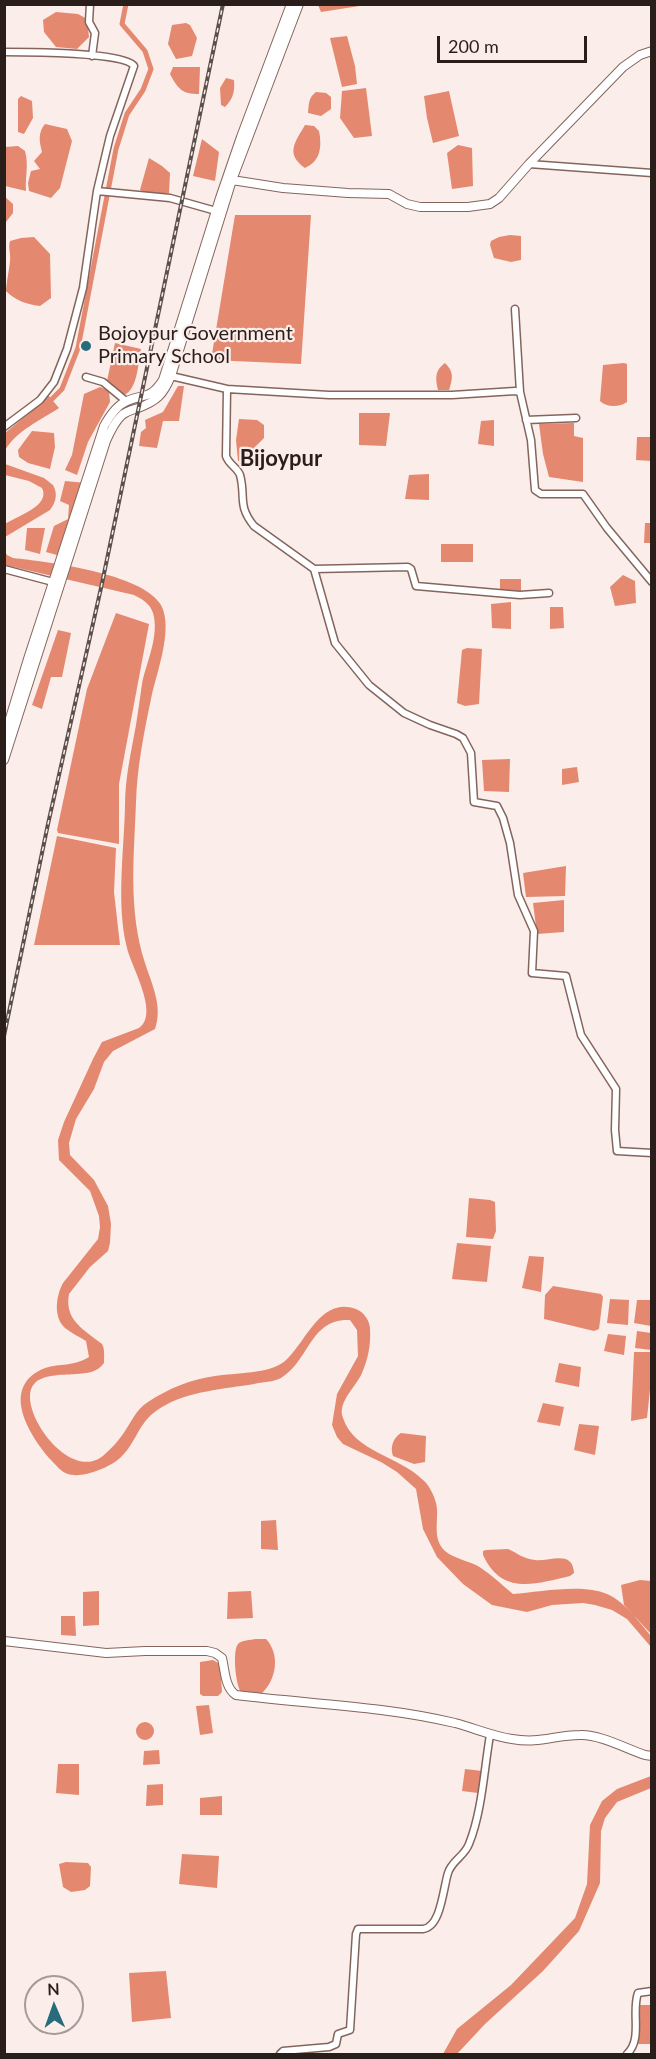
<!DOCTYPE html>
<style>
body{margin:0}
#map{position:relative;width:656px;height:2059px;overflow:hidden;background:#fbede9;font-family:Lato,sans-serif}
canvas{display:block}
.frame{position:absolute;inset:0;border:6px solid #2a1e1b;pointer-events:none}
.north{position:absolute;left:24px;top:1975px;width:60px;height:60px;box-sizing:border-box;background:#fbede9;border:2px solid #a79a97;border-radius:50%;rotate:358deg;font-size:16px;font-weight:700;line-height:24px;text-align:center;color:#2a1e1b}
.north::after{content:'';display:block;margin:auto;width:21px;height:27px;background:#276c7c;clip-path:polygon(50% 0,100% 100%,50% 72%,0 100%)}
.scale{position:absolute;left:437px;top:36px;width:150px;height:27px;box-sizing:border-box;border:3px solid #2a1e1b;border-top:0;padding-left:8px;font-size:18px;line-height:21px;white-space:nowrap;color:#2a1e1b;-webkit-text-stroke:4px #fbede9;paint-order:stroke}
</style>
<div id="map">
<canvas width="656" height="2059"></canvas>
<div class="frame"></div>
<div class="north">N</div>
<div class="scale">200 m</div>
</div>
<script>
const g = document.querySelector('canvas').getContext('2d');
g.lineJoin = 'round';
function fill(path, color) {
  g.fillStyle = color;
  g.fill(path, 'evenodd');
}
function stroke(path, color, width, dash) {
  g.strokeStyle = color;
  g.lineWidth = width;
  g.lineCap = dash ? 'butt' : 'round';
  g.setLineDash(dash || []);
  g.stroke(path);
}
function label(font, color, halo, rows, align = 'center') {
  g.font = font + ' Lato,sans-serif';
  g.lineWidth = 4.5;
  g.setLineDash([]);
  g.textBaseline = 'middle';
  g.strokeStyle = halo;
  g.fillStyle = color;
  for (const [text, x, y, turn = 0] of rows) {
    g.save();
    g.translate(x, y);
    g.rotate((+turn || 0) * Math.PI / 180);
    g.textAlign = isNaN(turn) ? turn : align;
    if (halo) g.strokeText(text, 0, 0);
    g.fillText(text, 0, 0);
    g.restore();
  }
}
fill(new Path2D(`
 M318,5v-1l48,1 -45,7z
 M56,12l22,2 9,5 2,18 -12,12 -21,-2 -12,-15 -1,-12z
 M186,23l4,2 7,13 -5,18 -16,3 -8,-15 4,-19z
 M347,36l8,30 2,18 -15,3 -12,-49z
 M173,67h27l-1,27c-17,0 -21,-5 -29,-20z
 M226,78l8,2c1,12 -1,19 -9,27l-4,-2 -1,-17z
 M366,88l6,48 -18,2 -14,-20 2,-27z
 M449,91l10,45 -26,7 -6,-25 -3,-22z
 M316,92l10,1 5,4v12l-10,7 -13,-3c1,-9 0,-15 8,-21z
 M21,96l11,5 1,17 -9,16 -6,-2v-33z
 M45,124l22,5 5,12 -12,47 -9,10 -22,-7 -1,-8 3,-12 9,-2 -6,-8 8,-9c-3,-12 -4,-19 3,-28z
 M305,125l9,1 5,5c3,15 2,30 -14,37 -20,-14 -10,-26 0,-43z
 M202,139l17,13 -4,29 -22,-5z
 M458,145l14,3 1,38 -21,3 -5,-36z
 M18,146l7,5c4,14 0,26 1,40l-21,-5v-39z
 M149,158l13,8 8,7 -1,20 -18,2 -11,-5z
 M4,196l9,8v9l-7,9z
 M235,215h76l-10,149 -90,-4z
 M510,235l11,1v24l-10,2 -17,-4 -4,-13 1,-4 8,-4z
 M34,237l16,17 1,44 -11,8c-14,-2 -24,-5 -34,-15 1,-12 3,-20 4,-30 1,-7 -2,-13 0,-20l11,-3z
 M115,343l26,6c-3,14 -3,40 -17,46l-17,-14z
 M445,363c9,9 8,15 4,27h-11c-3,-12 -3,-20 7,-27z
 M624,363l3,1v38c-7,5 -20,6 -27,-1l3,-36z
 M178,386h6l-5,35h-16l-6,27 -18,-2 2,-14 5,-4 -1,-8 18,-8z
 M100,387l9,4 1,11 -22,40 -11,33 -12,-5 7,-15 12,-61z
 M48,395l11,13c-20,13 -41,22 -54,42v-17l34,-28z
 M359,413h31l-4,33 -27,-1z
 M239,419l18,1 7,5v13l-15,15 -2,7 -9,1 -2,-21z
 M494,420v26l-16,-2 3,-23z
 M574,423v13l9,2v44l-34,-5 -6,-23 -4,-30z
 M32,431l22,2 1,14 -5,22 -22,-6 -9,-6 -1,-7z
 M637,437h14v24l-15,-1z
 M5,464l39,14 9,7c5,9 3,17 -3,25l-45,27v-13c12,-8 46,-18 37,-36l-13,-7 -24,-6z
 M429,474v26l-24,-1 4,-24z
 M65,481l21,2 -29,72 -11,-3 8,-26 14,-7 1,-14 -9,-4z
 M645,523h6v20h-7z
 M27,528h18l-5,26 -15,-4z
 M441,544h32v18h-32z
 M4,550l3,5 6,3c35,4 129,15 148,47 13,24 -5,69 -10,94 -7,33 -14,69 -15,103 -2,55 -8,108 9,161 7,22 18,43 10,66l-42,22 -9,11 -10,27 -18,30 -7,24 1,12 24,25 14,26 3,18 -1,19 -2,8 -18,16 -21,27c-4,22 9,32 25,44 1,1 7,5 8,6 3,5 2,13 2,19 -7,10 -17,10 -28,11 -11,1 -31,0 -40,8 -25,20 34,106 69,72 7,-6 13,-13 18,-20 8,-11 13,-25 25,-32 19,-13 44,-23 67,-26 19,-3 55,-2 70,-15 21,-18 35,-65 71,-52 8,3 14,12 14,20 1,16 -2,30 -8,44 -6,14 -25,29 -19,45 11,34 56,38 80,62 6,5 11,15 13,23 4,15 -5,35 9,48 9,8 26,10 36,17 12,8 22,18 32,26 26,-2 70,-11 94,0 17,7 32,28 44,42v11l-24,-28 -15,-9 -17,-5 -12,-2 -31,2 -25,7 -35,-7 -29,-21 -26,-27 -14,-28 -7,-40 -19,-17 -16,-10 -38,-18 -6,-7 -5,-12 5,-31 21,-38 -1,-26 -7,-10c-40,-2 -40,40 -69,58 -7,4 -19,4 -27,6 -30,5 -65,7 -92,23 -24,14 -24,33 -40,49 -10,11 -40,23 -54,18 -7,-2 -12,-9 -17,-14 -24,-27 -51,-74 -6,-92 16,-5 27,-1 44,-11l-3,-16c-6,-4 -15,-8 -21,-13 -12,-11 -9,-32 -2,-45l35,-44 2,-12 -1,-11 -9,-25 -31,-31 -1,-20 6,-18 29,-63 9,-17 37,-14c21,-14 -8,-62 -12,-80 -11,-43 -3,-97 -2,-142 0,-28 6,-53 11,-81 2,-13 4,-27 6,-41 4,-21 16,-44 12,-67 -2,-12 -10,-17 -20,-22l-129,-30z
 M623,575l12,6 1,22 -21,3 -5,-19z
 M500,579h21v12h-21z
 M511,602v27l-19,-1 -1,-24z
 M550,607h13l1,21 -14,1z
 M116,613l33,11 -30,160v60l-61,-11 -1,-3 30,-141z
 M58,630l13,3 -9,44h-11l-9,32 -10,-4z
 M467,648l15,1 -3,55 -14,2 -8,-3 5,-53z
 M510,759l-1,33 -25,-1 -2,-31z
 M577,767l2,15 -17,3v-16z
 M57,836l59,12 -2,44 6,53h-86z
 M566,866l-1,30 -39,1 -3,-24z
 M564,900v32l-27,2 -4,-31z
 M469,1198l21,2 5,2 1,29 -3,8 -27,-2z
 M457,1243l34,3 -4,36 -35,-3z
 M529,1256l15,1 -3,35 -19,-4z
 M553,1286l48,8 2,3 -4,32 -5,2 -50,-12 1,-24z
 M610,1299l19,1 -1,25 -21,-2z
 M637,1300h14v26l-17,-3z
 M637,1331l14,2v17l-16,-2z
 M608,1334l18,2 -2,19 -20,-4z
 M634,1352h17v28l-4,38 -16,3z
 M559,1363l22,4 -2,20 -24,-5z
 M543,1403l21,4 -4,19 -23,-4z
 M579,1424l20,2 -4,29 -21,-5z
 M401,1433l25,3 -1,26 -11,2 -21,-8c-3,-9 0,-18 8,-23z
 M276,1520l2,30 -17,-1v-28z
 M508,1549c11,5 14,9 27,11 14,2 38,-11 39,13l-4,3c-35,8 -68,20 -87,-21v-4l3,-1z
 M640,1580l11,1v53l-27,-29 -3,-20z
 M99,1591v34l-16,1v-34z
 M251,1591l2,27 -26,1 1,-27z
 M61,1616h14l1,20 -15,-1z
 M256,1639h10c15,16 10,42 -5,55l-20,-2c-5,-6 -9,-41 -3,-48 3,-4 13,-4 18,-5z
 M213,1660l7,4 2,28 -4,4h-15l-3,-2v-32z
 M209,1705l4,28 -13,2 -4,-29z
 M136 1731a9 9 0 1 1 18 0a9 9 0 1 1-18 0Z
 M159,1750l1,14 -17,1 1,-14z
 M58,1764h21v31l-23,-2z
 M465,1769l17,2 -4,22 -16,-2z
 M651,1776v12l-34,14 -12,16 -4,13 -1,52 -21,48 -36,40 -58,53 -28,30h-14l14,-25 54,-44 64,-67 12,-34 3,-59 12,-24 15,-12z
 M163,1784v21l-17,1 1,-21z
 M222,1796v19h-22v-17z
 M182,1854l37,2 -2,32 -38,-4z
 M66,1862l22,1 3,4 -1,19 -5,4 -14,2 -8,-5 -4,-23z
 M166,1971l5,47 -39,4 -3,-49z
 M640,2005h11v39h-13z`), '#e48870');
stroke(new Path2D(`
 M47,404l15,-15 16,-41 38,-199 11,-35 16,-24 8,-21 -6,-18 -23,-27 4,-20`), '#e48870', 5);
const minor = new Path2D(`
 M90,4l-1,18 6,11 -3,23
 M4,52c21,0 121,0 130,14l-24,70 -13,55 -14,97 -16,61 -13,33 -14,18 -36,27
 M529,164l123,9
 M97,191l73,7 46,13
 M515,309l5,83
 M171,376l56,13 102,6h123l63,-4 5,1 11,48 4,50 6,4h42l24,34 45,54
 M86,377l17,5 23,19
 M227,389l-1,67c3,9 11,11 14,19 6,22 -3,30 14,51l60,43 21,74 34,42 35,28 26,12 26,9 7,4 8,15 3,49 23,4 6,12 7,25 8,52 16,36 -2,42 34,3 15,59 35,54 -1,41 2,21 35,2
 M526,420l50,-2
 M4,569l49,13
 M314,569l94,-2 3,2 5,17 104,9 29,-2
 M280,2054l3,-3 46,-4 7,-3 2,-10 12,-4 6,-96 2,-5h65c18,-2 20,-40 25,-56 4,-13 16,-16 21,-29 13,-32 15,-74 21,-109
 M627,2054c16,-15 4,-42 11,-61l14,-2`);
const major = new Path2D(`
 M232,180l51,8 65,5 41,1 18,10 13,3h48l22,-3 9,-6 30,-34 94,-97 17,-12 12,-4
 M4,738l24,-79 76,-233c5,-9 13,-21 23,-25 18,-8 23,-1 36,-21l57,-182 21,-61 50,-133
 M4,760l102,-319c4,-9 8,-18 15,-25 5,-5 10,-6 17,-8 19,-7 25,-13 33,-32l61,-196 67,-176
 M4,1641l102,12 39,-2h62l8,2 7,5c3,13 3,30 14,37 73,9 148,11 219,28 19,5 37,13 57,16 28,5 42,-4 68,-4 19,-1 47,14 65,20l7,1`);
stroke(minor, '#83655d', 9);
stroke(major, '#83655d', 10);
stroke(minor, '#fff', 6);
stroke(major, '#fff', 8);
const rail = new Path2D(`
 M4,1036l44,-212 53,-236 122,-584`);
stroke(rail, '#5c504c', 4);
stroke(rail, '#fbede9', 1.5, [4.5]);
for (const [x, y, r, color] of [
 [86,346,6,"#276c7c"]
]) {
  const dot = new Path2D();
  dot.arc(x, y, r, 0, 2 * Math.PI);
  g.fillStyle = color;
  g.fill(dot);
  stroke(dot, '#fbede9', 2);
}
label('20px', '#2a1e1b', '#fbede9', [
 ["Bojoypur Government",98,334],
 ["Primary School",98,357]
], 'left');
label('bold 22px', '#2a1e1b', '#fbede9', [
 ["Bijoypur",281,459]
]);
</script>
